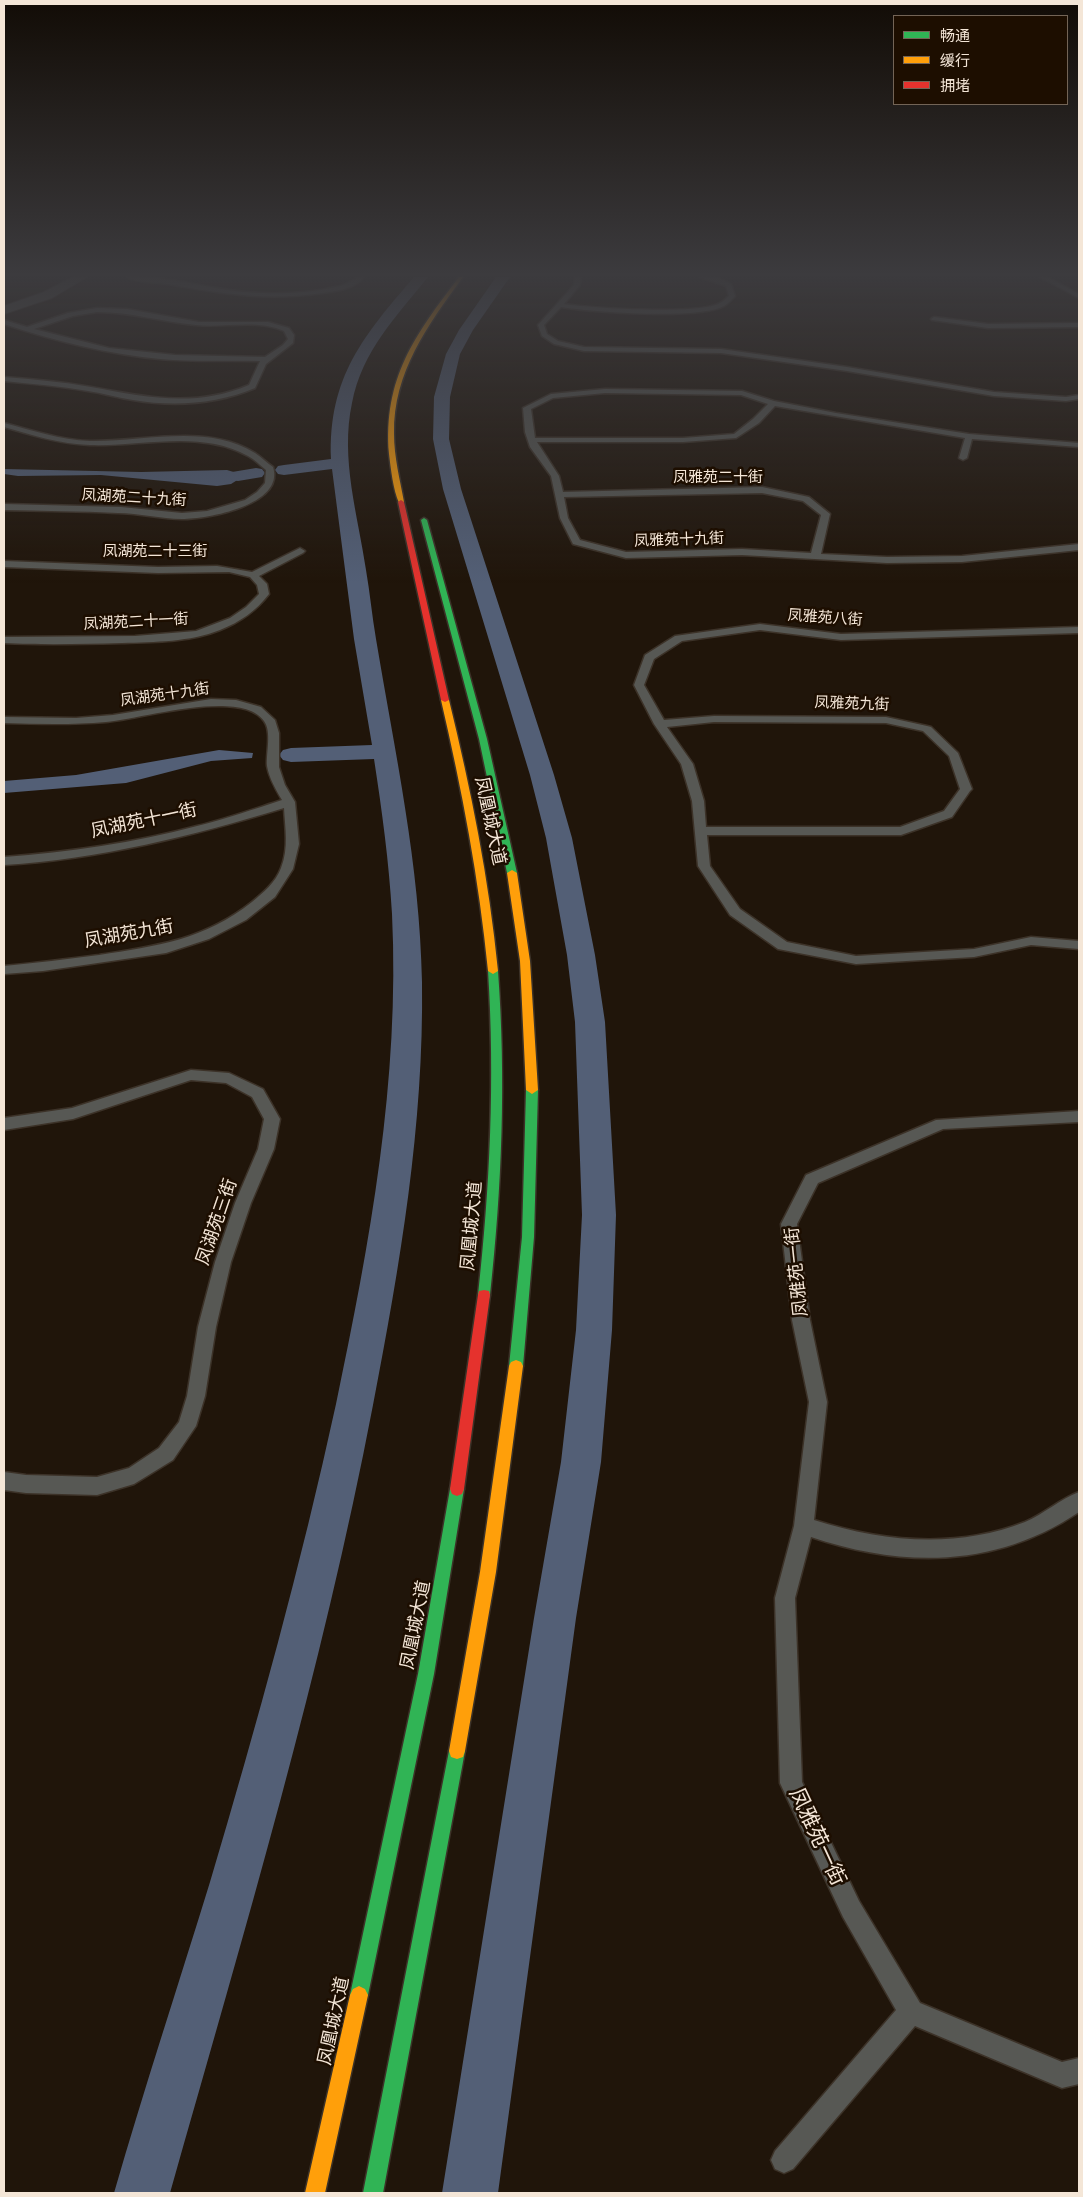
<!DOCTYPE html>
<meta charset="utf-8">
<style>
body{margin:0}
#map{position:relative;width:1083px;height:2197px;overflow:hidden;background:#20150a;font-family:"PT Sans Narrow","Noto Sans SC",sans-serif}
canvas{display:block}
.frame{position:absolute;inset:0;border:5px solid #f4e6d7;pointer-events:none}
.legend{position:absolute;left:893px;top:15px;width:175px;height:90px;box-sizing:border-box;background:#1d0e00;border:1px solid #736456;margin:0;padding:6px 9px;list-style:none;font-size:15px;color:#f4e6d7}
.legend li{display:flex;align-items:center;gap:10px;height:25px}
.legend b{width:25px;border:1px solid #736456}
</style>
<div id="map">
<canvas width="1083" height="2197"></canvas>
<div class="frame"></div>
<ul class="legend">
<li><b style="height:6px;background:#30b455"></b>畅通</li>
<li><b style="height:6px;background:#ff9f0a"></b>缓行</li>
<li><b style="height:6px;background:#e5322d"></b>拥堵</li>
</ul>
</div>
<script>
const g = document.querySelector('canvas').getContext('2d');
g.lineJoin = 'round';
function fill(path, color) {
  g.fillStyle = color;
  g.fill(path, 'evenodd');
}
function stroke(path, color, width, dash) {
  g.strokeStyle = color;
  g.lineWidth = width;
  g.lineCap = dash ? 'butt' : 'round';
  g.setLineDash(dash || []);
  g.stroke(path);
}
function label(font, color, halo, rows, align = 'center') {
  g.font = font + ' "PT Sans Narrow","Noto Sans SC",sans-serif';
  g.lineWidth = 5;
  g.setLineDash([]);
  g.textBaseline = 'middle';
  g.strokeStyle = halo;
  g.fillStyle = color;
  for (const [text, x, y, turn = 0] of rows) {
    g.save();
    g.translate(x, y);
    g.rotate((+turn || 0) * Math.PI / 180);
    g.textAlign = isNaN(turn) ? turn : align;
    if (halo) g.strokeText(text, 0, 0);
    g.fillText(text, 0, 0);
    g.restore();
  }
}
fill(new Path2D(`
 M4,469l137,3 86,-2 10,3 2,6 -8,5 -14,2 -116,-11 -83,1 -14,-2z
 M219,750l34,3 -1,5 -41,3 -85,22 -122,10v-12l72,-6z`), '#535f76');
fill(new Path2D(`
 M414,277h14c-32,40 -66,74 -76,126 -12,56 6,112 14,167 4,23 6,46 10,69 19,114 44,226 46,343 2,143 -22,283 -49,423 -51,267 -129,527 -203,788h-56c30,-104 64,-207 96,-311 47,-158 91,-317 126,-478 34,-162 64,-324 56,-490 -3,-52 -10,-103 -18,-155l-83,3 -8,-2 -4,-5 4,-5 8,-2 81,-3 -18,-106 -22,-170 -48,6 -6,-1 -3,-4 3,-4 6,-1 47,-6c-3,-82 33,-124 83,-182z
 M496,277h14l-37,53 -13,24 -10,43 -1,42 12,50 93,286 18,63 23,117 10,67 11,193 -4,115 -11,132 -25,156 -78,575h-56l92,-575 27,-156 15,-132 6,-115 -7,-193 -8,-67 -21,-117 -16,-63 -87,-286 -10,-50 1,-42 12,-43 13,-24z
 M256,468l6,1 3,4 -3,4 -24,4 -6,-1 -3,-4 3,-4z`), '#535f76');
const lane = new Path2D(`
 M127,277c46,-2 90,16 137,16 25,1 52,-1 76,-7 9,-2 15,-9 24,-9 -10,12 -27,14 -41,16 -56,8 -101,1 -155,-9 -12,-2 -32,-1 -41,-7z
 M575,277h6l-1,8 -16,19c27,4 135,11 156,-1 3,-1 6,-5 9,-7l-3,-10 -26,-9 19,1 12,6 4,12c-3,3 -7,8 -11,10 -26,14 -132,6 -163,1l-17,18 3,9 11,7 26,6 137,2 126,18 147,25 72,5 13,-2v4l-13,2 -72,-5 -147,-25 -126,-18 -137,-2 -30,-7 -12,-8 -4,-11 36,-40z
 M1040,277h7l32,17v4z
 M97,308l30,1 72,13h69l21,6 5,7 -1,8 -27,21 -11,24c-38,16 -81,19 -122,12 -15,-2 -30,-7 -45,-9 -28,-5 -56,-7 -84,-10v-4c29,2 59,5 87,10 55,10 104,21 158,-2l11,-24c-33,-1 -66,1 -100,-2 -53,-5 -105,-18 -156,-35v-4l23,7 41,-14zM97,312c34,0 66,10 99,13 29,3 61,-6 88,6l4,8 -5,6 -18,12 -90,-2 -66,-7 -75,-19 39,-13z
 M934,317l54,7 91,-1v4l-91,1 -56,-8 -1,-1z
 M605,389l137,2 32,10 62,12 133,21 110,9v4l-107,-8 -5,19 -4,2 -4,-2 6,-20 -190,-32 -16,17 -23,15 -53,4h-146l22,34 4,16 199,-5 47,10 21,17 -9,40 66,3 75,-1 117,-12v6l-117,12 -75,1 -145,-8 -116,3 -53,-14 -13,-26 -9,-42 -21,-29 -5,-15 -2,-24 28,-14zM605,393l136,2 27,9 -15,15 -19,15 -51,4h-148l-4,-29 22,-11zM762,493l41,8 18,14 -10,38 -69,-4 -116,3 -46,-12 -12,-22 -4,-21z
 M4,423c28,7 56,17 86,18 53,1 117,-18 165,12 6,4 12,10 18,14 12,38 -66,52 -91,52 -21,0 -43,-6 -64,-6 -38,-2 -76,-2 -114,-3v-6l117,3 61,6 25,-2 38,-11 12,-8 8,-9 1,-13c-6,-5 -12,-11 -18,-14 -48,-27 -107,-9 -158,-11 -30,-1 -58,-10 -86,-18z
 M300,548l5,3 -2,2 -44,23 8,8 2,10c-13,17 -29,28 -49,36 -30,12 -65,12 -98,13 -39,1 -79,2 -118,0v-6l131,-1 61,-5 34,-13 16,-11 13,-13 -2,-9 -7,-8 -21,-5 -71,1 -154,-6v-6l154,6 59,-1 35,6z
 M760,624l81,10 238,-7v6l-238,7 -81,-10 -78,11 -28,18 -10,26 20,35 50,-4 172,1 41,9 4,1 27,26 14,36 -2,2 -18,26 -51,18h-194l3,31 30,43 47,33 69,14 118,-7 57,-12 48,4v8l-48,-4 -57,12 -118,7 -78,-15 -48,-34 -32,-49 -6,-65 -11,-37 -27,-40 -20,-39 11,-30 30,-19zM714,722l172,1 37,8 26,25 11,33 -16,22 -44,16h-194l-2,-26 -11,-37 -26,-37z
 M211,699l25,1 25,7 14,13 4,13v34l6,18 10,17 4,42 -6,25 -18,28 -29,23 -37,19 -43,14 -123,18 -39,3v-8c32,-3 63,-7 95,-11 58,-9 105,-15 153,-53 11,-9 24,-20 29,-34 8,-20 4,-40 3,-60 -92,28 -184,51 -280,57v-8c65,-5 130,-14 193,-31 29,-7 57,-17 85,-26 -6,-10 -13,-22 -15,-34 -1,-13 5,-34 -3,-45 -23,-33 -123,-2 -158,1 -34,3 -68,2 -102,1v-6l72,1 37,-3z
 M191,1070l38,3 34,16 17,30 -6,30 -23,54 -20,59 -15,65 -11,69 -9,30 -23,34 -39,24 -37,11 -71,-2 -22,-3v-18l22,3 71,2 32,-9 30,-20 20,-26 8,-26 11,-69 17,-65 20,-59 23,-54 6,-30 -12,-22 -26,-14 -35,-3 -118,39 -69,11v-12l68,-10z
 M1079,1111v11l-136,7 -125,54 -21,41 13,96 17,82 -13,118c69,22 142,29 211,2 19,-8 35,-23 54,-30v20c-83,56 -176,56 -268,25l-16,61 7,184 57,119 61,102 142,59 17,-4v26l-17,4 -147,-62 -122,143 -9,4 -9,-4 -4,-9 4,-9 121,-141 -53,-93 -63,-134 -5,-185 19,-72 15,-124 -17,-82 -11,-96 25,-49 130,-55z`);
const street = new Path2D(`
 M73,277h14l-35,21 -48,16v-8l40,-14z`);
const fast = new Path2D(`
 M424,518l3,2 60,219 30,134 -2,2 -3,1 -5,-3 -28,-134 -58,-219z
 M493,968l5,3c8,109 4,216 -8,324l-1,4 -5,1 -5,-1 -1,-4c12,-108 17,-215 10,-324z
 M532,1086l6,4 -4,147 -11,129 -2,4 -5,2 -5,-2 -2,-4 13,-129 4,-147z
 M457,1482l5,2 2,5 -30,185 -66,321 -3,6 -6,3 -6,-3 -3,-6 68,-321 32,-185 2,-5z
 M457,1743l6,2 2,6 -82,442h-20l86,-442 2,-6z`);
const slow = new Path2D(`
 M459,277h4c-35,48 -70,95 -69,157 0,23 6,46 10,68l-5,1c-6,-14 -8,-33 -10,-49 -6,-76 26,-119 70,-177z
 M442,698l7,2c22,90 40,179 49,271l-5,3 -5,-3c-9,-92 -26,-181 -47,-271z
 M512,870l5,3 13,88 8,129 -6,4 -6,-4 -6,-129 -13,-88z
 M516,1360l5,2 2,4 -27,206 -31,179 -2,6 -6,2 -6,-2 -2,-6 31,-179 29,-206 2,-4z
 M359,1986l6,3 3,6 -43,198h-20l45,-198 3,-6z`);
const jam = new Path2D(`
 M401,500l3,2 45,198 -4,2 -4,-2 -43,-198z
 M484,1290l5,1 1,4 -26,194 -2,5 -5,2 -5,-2 -2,-5 28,-194 1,-4z`);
stroke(lane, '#3c3228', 3);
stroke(street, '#3c3228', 2);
stroke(fast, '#3c3228', 3);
stroke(slow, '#3c3228', 3);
stroke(jam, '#3c3228', 3);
fill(lane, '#575854');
fill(street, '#575854');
fill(fast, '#30b455');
fill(slow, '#ff9f0a');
fill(jam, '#e5322d');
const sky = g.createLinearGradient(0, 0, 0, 584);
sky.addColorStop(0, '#120c06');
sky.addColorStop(0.47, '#3c3b3e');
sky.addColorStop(1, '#3c3b3e00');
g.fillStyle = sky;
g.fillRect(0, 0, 1083, 584);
label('15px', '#f4e6d7', '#1d0e00', [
 ["凤雅苑二十街",718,478],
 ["凤湖苑二十九街",134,498,3],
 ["凤雅苑十九街",679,540,-2],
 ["凤湖苑二十三街",155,552],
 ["凤雅苑八街",825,618,4],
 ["凤湖苑二十一街",136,622,-3],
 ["凤湖苑十九街",165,695,-8],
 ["凤雅苑九街",852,704,2]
]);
label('18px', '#f4e6d7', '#1d0e00', [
 ["凤湖苑十一街",144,821,-12],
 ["凤凰城大道",490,821,78],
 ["凤湖苑九街",129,934,-10],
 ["凤湖苑三街",217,1222,-71],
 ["凤凰城大道",472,1226,-85],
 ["凤雅苑一街",797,1272,-96],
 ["凤凰城大道",416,1625,-79],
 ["凤凰城大道",334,2021,-78]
]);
label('21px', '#f4e6d7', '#1d0e00', [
 ["凤雅苑一街",817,1837,65]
]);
</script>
